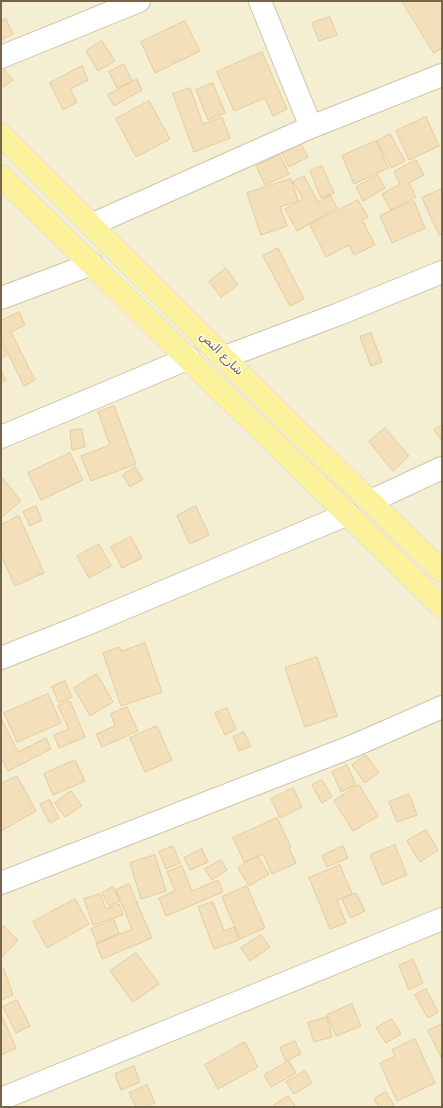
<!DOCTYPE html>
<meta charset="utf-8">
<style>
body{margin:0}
#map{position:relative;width:443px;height:1108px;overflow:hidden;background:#fdfae4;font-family:"DejaVu Sans",sans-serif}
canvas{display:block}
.frame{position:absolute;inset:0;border:2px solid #766549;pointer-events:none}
</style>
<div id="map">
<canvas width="443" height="1108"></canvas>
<div class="frame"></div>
</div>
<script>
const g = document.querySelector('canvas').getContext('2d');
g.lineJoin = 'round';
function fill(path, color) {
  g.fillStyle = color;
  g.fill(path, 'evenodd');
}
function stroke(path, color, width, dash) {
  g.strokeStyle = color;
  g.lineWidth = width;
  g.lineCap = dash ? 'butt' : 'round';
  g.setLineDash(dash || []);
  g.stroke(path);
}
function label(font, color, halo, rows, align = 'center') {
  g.font = font + ' "DejaVu Sans","Noto Sans Arabic",sans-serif';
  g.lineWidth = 3;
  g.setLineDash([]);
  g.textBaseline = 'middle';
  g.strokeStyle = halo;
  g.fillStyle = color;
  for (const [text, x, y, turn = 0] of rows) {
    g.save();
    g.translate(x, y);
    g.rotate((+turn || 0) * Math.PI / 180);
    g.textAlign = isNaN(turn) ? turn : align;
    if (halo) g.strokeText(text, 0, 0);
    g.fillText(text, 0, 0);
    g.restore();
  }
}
fill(new Path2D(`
 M1,1h441v1106h-441z`), '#f4eed2');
const building = new Path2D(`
 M402,1h40v47l-8,5z
 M330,17l7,18 -18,6 -7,-18z
 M6,19l7,15 -12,6v-19z
 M185,21l15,30 -45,22 -14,-31z
 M102,41l13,20 -17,10 -12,-20z
 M262,52l25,57 -14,7 -8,-18 -31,13 -17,-39z
 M124,64l8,17 -15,7 -8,-16z
 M1,66l12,14 -9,7 -3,-4z
 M82,66l6,14 -18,9 7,13 -14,8 -13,-27z
 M137,79l5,11 -28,16 -6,-11z
 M213,83l12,30 -17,7 -12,-30z
 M190,88l13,36 19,-7 8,21 -36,14 -21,-58z
 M149,101l21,38 -34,18 -20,-38z
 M426,117l13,29 -30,14 -13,-29z
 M390,134l15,27 -14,7 -14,-27z
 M376,141l12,27 -34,16 -12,-28z
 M300,143l8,14 -19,10 -7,-14z
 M280,155l9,19 -24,11 -9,-19z
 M416,160l8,15 -15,8 7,14 -25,13 -9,-16 18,-10 -6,-12z
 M322,166l12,27 -13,5 -11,-27z
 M378,175l7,13 -22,13 -7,-14z
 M304,176l14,26 12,-7 7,13 -40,23 -12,-22 18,-10 -10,-17z
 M291,179l7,22 -18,6 7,19 -26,9 -14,-42z
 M442,189v45l-3,1 -17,-37z
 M358,200l10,17 -6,3 13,25 -21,10 -5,-10 -23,12 -16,-32z
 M414,201l11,27 -33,15 -12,-27z
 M278,248l26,51 -14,7 -27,-50z
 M226,268l12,17 -17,12 -12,-15z
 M19,312l6,13 -14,7 24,48 -11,6 -23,-47v-18z
 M371,333l11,29 -11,4 -11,-29z
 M1,344l6,11 -6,3z
 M1,371l5,9 -5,3z
 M114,406l22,58 -45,17 -10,-25 29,-11 -12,-33z
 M442,425v16l-8,-11z
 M385,428l24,28 -16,15 -24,-29z
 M82,429l3,18 -13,3 -2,-19z
 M70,453l13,27 -42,20 -13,-27z
 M135,467l8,12 -13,8 -7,-12z
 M1,476l20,25 -20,17z
 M36,506l6,14 -12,6 -7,-14z
 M196,506l13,29 -19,9 -13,-28z
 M19,516l25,57 -29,13 -14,-31v-30z
 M131,537l11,21 -20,10 -11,-21z
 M99,544l12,22 -22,12 -12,-22z
 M145,643l17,49 -41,14 -18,-53 16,-6 2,4z
 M317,657l20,59 -32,11 -20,-59z
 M97,674l16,28 -23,14 -16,-28z
 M65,681l7,16 -13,6 -7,-16z
 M48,694l13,29 -44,19 -13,-29z
 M70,701l15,36 -26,11 -5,-13 15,-6 -11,-23z
 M127,707l11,24 -36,16 -6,-13 19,-8 -4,-12z
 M227,708l9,21 -11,6 -10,-22z
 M1,718l17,34 28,-14 5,11 -43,22 -7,-14z
 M157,726l15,34 -27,12 -15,-34z
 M244,732l7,14 -12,5 -6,-14z
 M366,755l13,18 -14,10 -13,-18z
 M75,760l10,21 -32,14 -9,-21z
 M347,765l9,20 -15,7 -9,-20z
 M17,776l19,35 -35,20v-47z
 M322,780l10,17 -10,6 -10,-18z
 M359,785l19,31 -25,15 -19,-30z
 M293,788l9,19 -22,11 -9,-19z
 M71,791l11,15 -17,11 -10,-14z
 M409,794l8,21 -20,7 -8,-20z
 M50,800l9,18 -9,5 -10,-19z
 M277,818l14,29 -2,1 7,15 -24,11 -9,-20 -19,8 -11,-24z
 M426,830l12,20 -18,12 -13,-21z
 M395,845l12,30 -25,10 -12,-30z
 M173,846l7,17 -14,6 -7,-17z
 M343,846l5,12 -21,9 -5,-11z
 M202,849l6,13 -18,8 -6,-12z
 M155,855l11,36 -25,8 -11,-36z
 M258,856l11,18 -20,12 -11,-18z
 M221,860l6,10 -15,10 -7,-11z
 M340,865l12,29 -15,6 9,23 -16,6 -21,-51z
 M182,866l10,25 26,-11 5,12 -57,24 -7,-18 16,-7 -8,-19z
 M129,884l23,54 -50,21 -6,-15 36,-15 -16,-39z
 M247,886l18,42 -25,11 -18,-42z
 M113,887l7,14 -11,5 -7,-13z
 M356,893l9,18 -14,7 -9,-18z
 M100,894l6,15 13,-5 4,11 -30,10 -9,-26z
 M75,899l14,25 -42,24 -14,-26z
 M213,902l11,29 10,-4 5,13 -25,9 -16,-42z
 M114,920l5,13 -22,10 -6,-14z
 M4,926l14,14 -17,18v-29z
 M261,935l9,12 -20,14 -9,-13z
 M136,953l23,31 -26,18 -23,-31z
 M413,959l10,24 -14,7 -10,-24z
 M4,969l9,26 -12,5v-30z
 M426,989l12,23 -10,6 -13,-23z
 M17,1000l13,26 -14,7 -13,-26z
 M352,1004l9,22 -25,10 -9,-21z
 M1,1014l15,34 -15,7z
 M327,1017l5,20 -18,5 -6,-19z
 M392,1019l9,15 -15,9 -10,-15z
 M442,1024v35l-14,-28z
 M415,1039l20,44 -38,18 -17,-38 15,-7 -3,-6z
 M295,1041l6,13 -15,7 -6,-13z
 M245,1042l13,25 -40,22 -13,-24z
 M289,1061l7,12 -25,14 -7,-12z
 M134,1066l6,16 -19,8 -6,-16z
 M305,1071l7,12 -18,11 -8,-12z
 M147,1085l8,18 -10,4h-9l-7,-14z
 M386,1092l8,13 -4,2h-11l-5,-8z
 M288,1096l8,11h-22l-1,-1z`);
fill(building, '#f3e0bb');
stroke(building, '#e6cb9b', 1);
const minor = new Path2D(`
 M260,1l51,126
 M1,57l138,-56
 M91,225l220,-98 131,-52
 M1,298l91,-34
 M225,357l114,-43 103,-42
 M1,437l188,-79
 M371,501l71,-33
 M1,658l81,-32 266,-112
 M1,883l352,-137 89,-39
 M1,1099l441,-180`);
const major = new Path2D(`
 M1,135l290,290 151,146
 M1,176l441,431`);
stroke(minor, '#cec4aa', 24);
stroke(major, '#e4e0db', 24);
stroke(minor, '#fff', 22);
stroke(major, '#fcf29b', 22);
label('12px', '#766549', '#fffceb', [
 ["شارع النص",221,354,45]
]);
</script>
